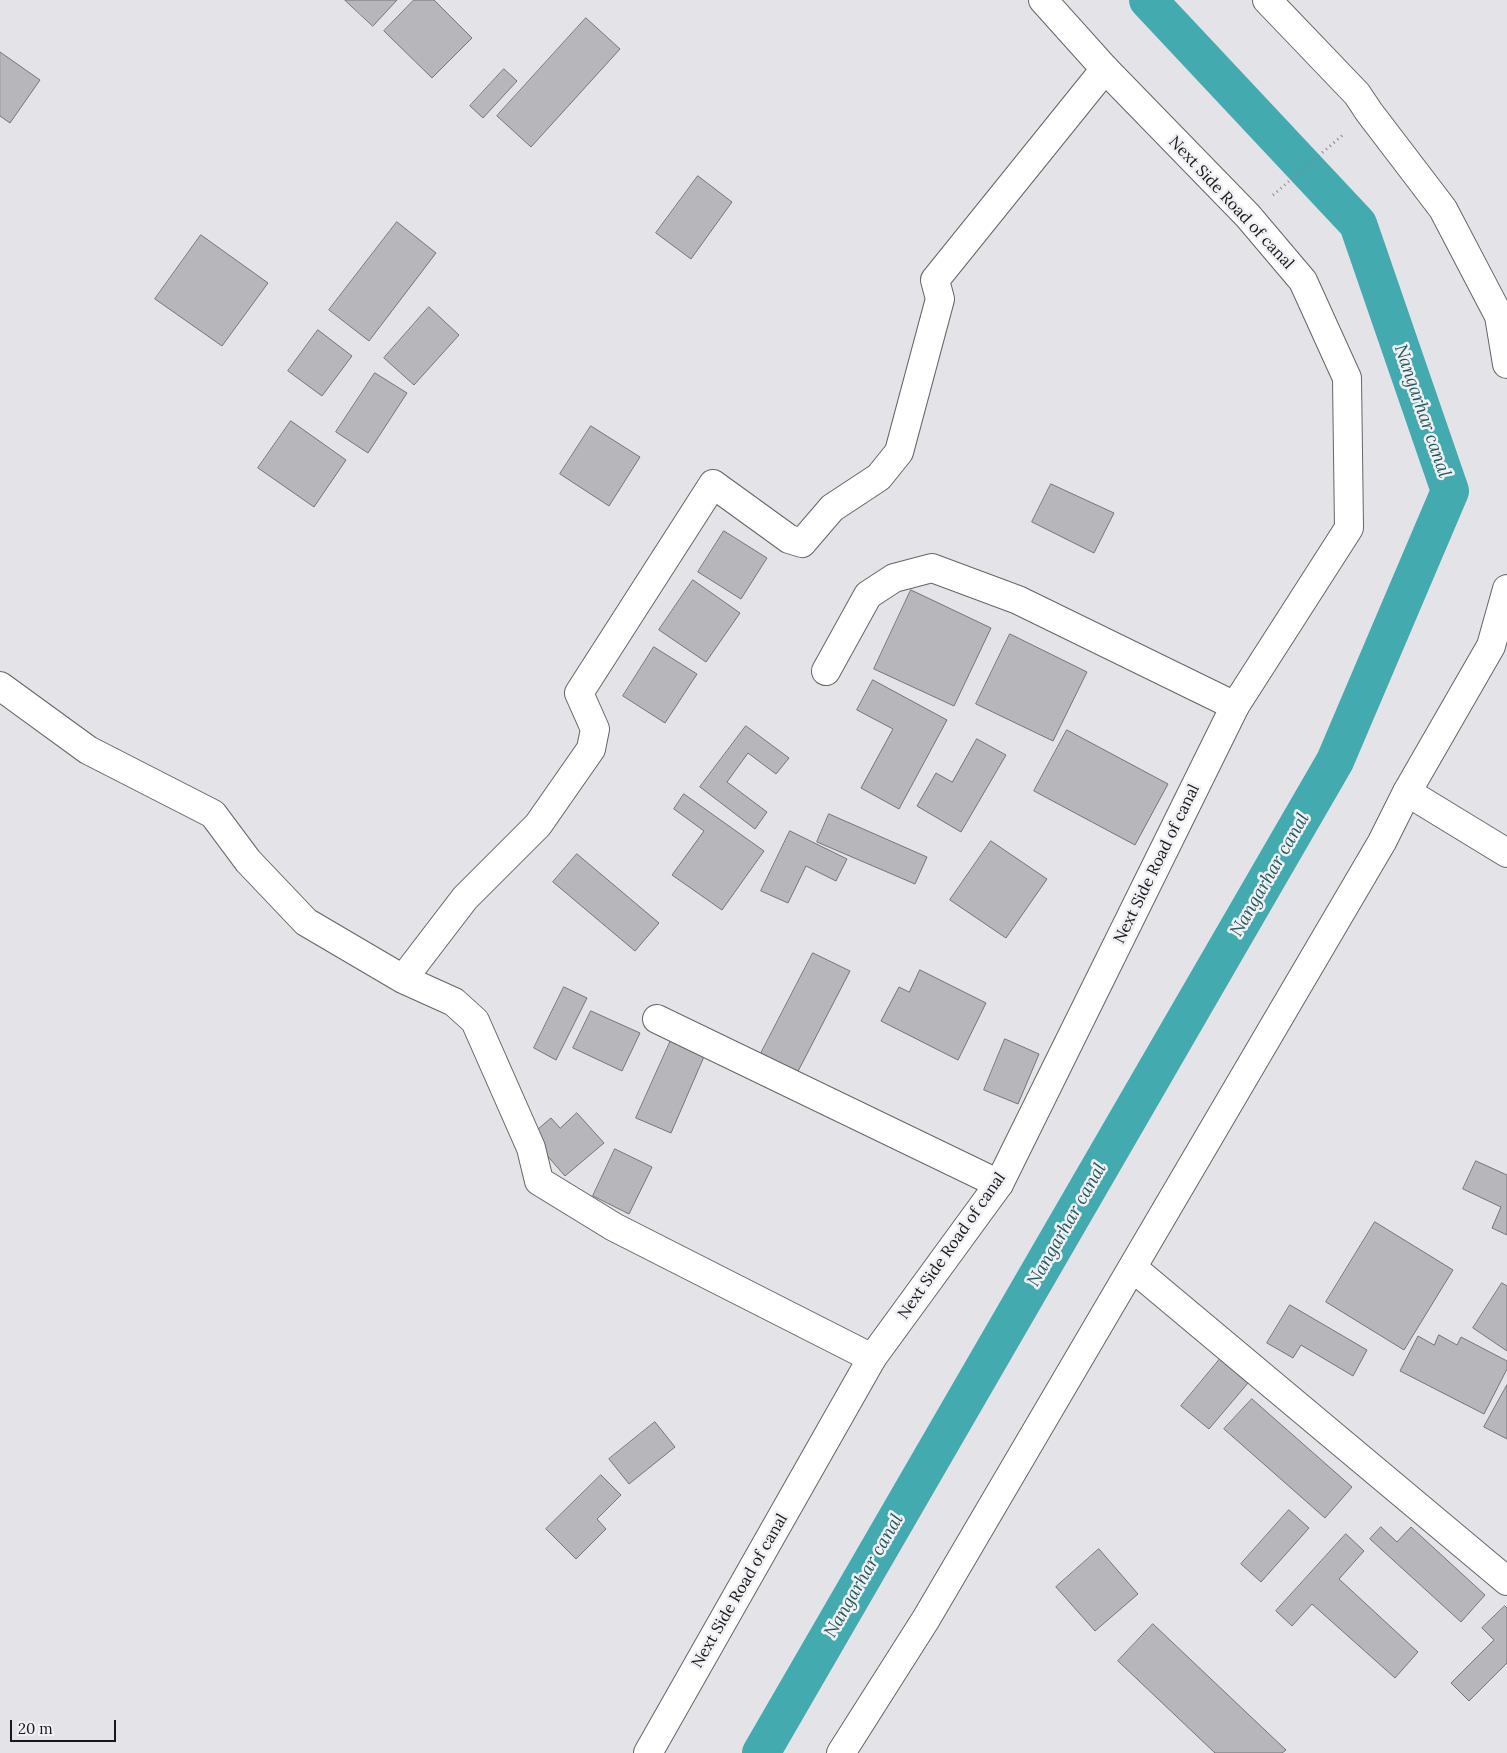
<!DOCTYPE html>
<style>
body{margin:0}
#map{position:relative;width:1507px;height:1753px;overflow:hidden;background:#e4e3e7;font-family:Lora,serif}
canvas{display:block}
.scale{position:absolute;left:10px;top:1720px;width:106px;height:22px;box-sizing:border-box;border:2px solid #19181a;border-top:0;padding-left:6px;font-size:15px;line-height:18px;white-space:nowrap;color:#19181a;-webkit-text-stroke:4px #f1f1f5;paint-order:stroke}
</style>
<div id="map">
<canvas width="1507" height="1753"></canvas>
<div class="scale">20 m</div>
</div>
<script>
const g = document.querySelector('canvas').getContext('2d');
g.lineJoin = 'round';
function stroke(path, color, width, dash) {
  g.strokeStyle = color;
  g.lineWidth = width;
  g.lineCap = dash ? 'butt' : 'round';
  g.setLineDash(dash || []);
  g.stroke(path);
}
function fill(path, color) {
  g.fillStyle = color;
  g.fill(path, 'evenodd');
}
function label(font, color, halo, rows, align = 'center') {
  g.font = font + ' Lora,serif';
  g.lineWidth = 5;
  g.setLineDash([]);
  g.textBaseline = 'middle';
  g.strokeStyle = halo;
  g.fillStyle = color;
  for (const [text, x, y, turn = 0] of rows) {
    g.save();
    g.translate(x, y);
    g.rotate((+turn || 0) * Math.PI / 180);
    g.textAlign = isNaN(turn) ? turn : align;
    if (halo) g.strokeText(text, 0, 0);
    g.fillText(text, 0, 0);
    g.restore();
  }
}
stroke(new Path2D(`
 M761,1753l574,-992 115,-270 -92,-267 -210,-224`), '#43aaaf', 38);
const building = new Path2D(`
 M345,0h52l-24,26z
 M414,0h20l38,38 -40,40 -48,-47z
 M586,18l34,31 -89,98 -34,-31z
 M0,52l40,28 -30,43 -10,-7z
 M504,69l13,12 -34,37 -13,-12z
 M698,176l34,26 -41,57 -35,-26z
 M397,222l39,31 -67,88 -40,-31z
 M201,235l67,48 -46,63 -67,-47z
 M429,307l30,28 -45,50 -30,-27z
 M318,330l34,26 -30,40 -34,-25z
 M375,373l32,20 -39,60 -32,-21z
 M291,421l55,39 -32,47 -56,-39z
 M591,426l49,31 -31,49 -49,-32z
 M1051,484l63,29 -20,40 -62,-31z
 M724,531l43,27 -26,41 -43,-27z
 M693,580l47,33 -34,49 -47,-32z
 M911,590l80,38 -37,78 -80,-37z
 M1010,634l77,38 -34,69 -77,-37z
 M654,647l43,27 -32,49 -42,-27z
 M873,680l74,40 -48,89 -38,-21 32,-59 -36,-19z
 M746,726l43,32 -13,16 -28,-21 -21,29 40,30 -12,17 -55,-42z
 M1067,730l101,54 -33,61 -101,-54z
 M977,739l29,16 -45,77 -44,-26 19,-33 16,9z
 M684,794l80,57 -42,59 -50,-35 32,-44 -30,-22z
 M829,814l98,43 -12,27 -98,-42z
 M790,831l57,28 -11,22 -30,-15 -18,37 -27,-12z
 M991,841l56,38 -41,59 -56,-38z
 M577,854l82,69 -24,28 -82,-69z
 M813,953l37,18 -56,108 -37,-18z
 M920,970l66,33 -28,57 -77,-39 18,-34 10,5z
 M564,987l23,11 -31,62 -22,-12z
 M591,1011l49,22 -18,38 -49,-23z
 M672,1038l34,14 -35,81 -35,-15z
 M1005,1039l34,15 -21,50 -34,-14z
 M577,1113l27,30 -39,33 -35,-40 21,-18 9,10z
 M615,1149l37,18 -23,47 -36,-18z
 M1476,1161l31,14v60l-15,-7 9,-21 -38,-18z
 M1375,1222l78,48 -49,80 -78,-48z
 M1502,1283l5,3v65l-34,-23z
 M1290,1305l77,45 -14,26 -52,-31 -8,13 -26,-15z
 M1439,1335l18,10 4,-8 46,24v8l-23,45 -84,-43 18,-35 16,9z
 M1220,1359l28,24 -39,46 -28,-23z
 M1507,1385v54l-23,-12z
 M1252,1399l100,88 -27,31 -101,-89z
 M655,1422l20,25 -46,37 -20,-25z
 M601,1475l20,20 -24,24 9,10 -30,30 -30,-30z
 M1289,1510l20,18 -48,54 -20,-18z
 M1381,1527l16,15 14,-15 74,68 -24,27 -91,-83z
 M1346,1534l18,17 -25,28 79,73 -23,26 -83,-74 -20,22 -16,-15z
 M1099,1549l39,45 -43,37 -39,-44z
 M1505,1606l2,2v55l-38,38 -18,-18 43,-43 -12,-12z
 M1153,1624l133,126 -4,3h-67l-97,-92z`);
fill(building, '#b7b7bb');
stroke(building, '#747578', 1);
const minor = new Path2D(`
 M826,671l42,-76 26,-17 38,-10 86,32 217,106
 M0,686l88,64 125,64 35,47 58,61 97,57 51,23 21,19 56,127 8,33 75,46 258,131
 M1407,792l100,61
 M403,979l62,-81 73,-73 53,-76 4,-20 -16,-36 134,-209 76,55 13,4 30,-35 47,-31 20,-25 41,-153 -5,-19 170,-211
 M657,1019l342,165
 M1133,1268l374,313`);
const tertiary = new Path2D(`
 M1267,0l90,94 12,18 74,97 56,107 8,48
 M648,1753l224,-395 127,-174 236,-478 114,-178 -2,-150 -44,-97 -55,-65 -143,-147 -62,-69
 M841,1753l85,-134 456,-777 25,-50 84,-146 16,-57`);
stroke(minor, '#656568', 30);
stroke(tertiary, '#656568', 30);
stroke(new Path2D(`
 M1273,195l71,-61`), '#8b8a8d', 3, [1, 4]);
stroke(minor, '#fff', 28);
stroke(tertiary, '#fff', 28);
label('16px', '#19181a', '#f1f1f5', [
 ["Next Side Road of canal",1231,203,47],
 ["Next Side Road of canal",1157,864,-64],
 ["Next Side Road of canal",952,1246,-55],
 ["Next Side Road of canal",740,1591,-60]
]);
label('italic 18px', '#1e585b', '#f1f1f5', [
 ["Nangarhar canal",1422,411,71],
 ["Nangarhar canal",1270,875,-60],
 ["Nangarhar canal",1067,1225,-60],
 ["Nangarhar canal",864,1576,-60]
]);
</script>
